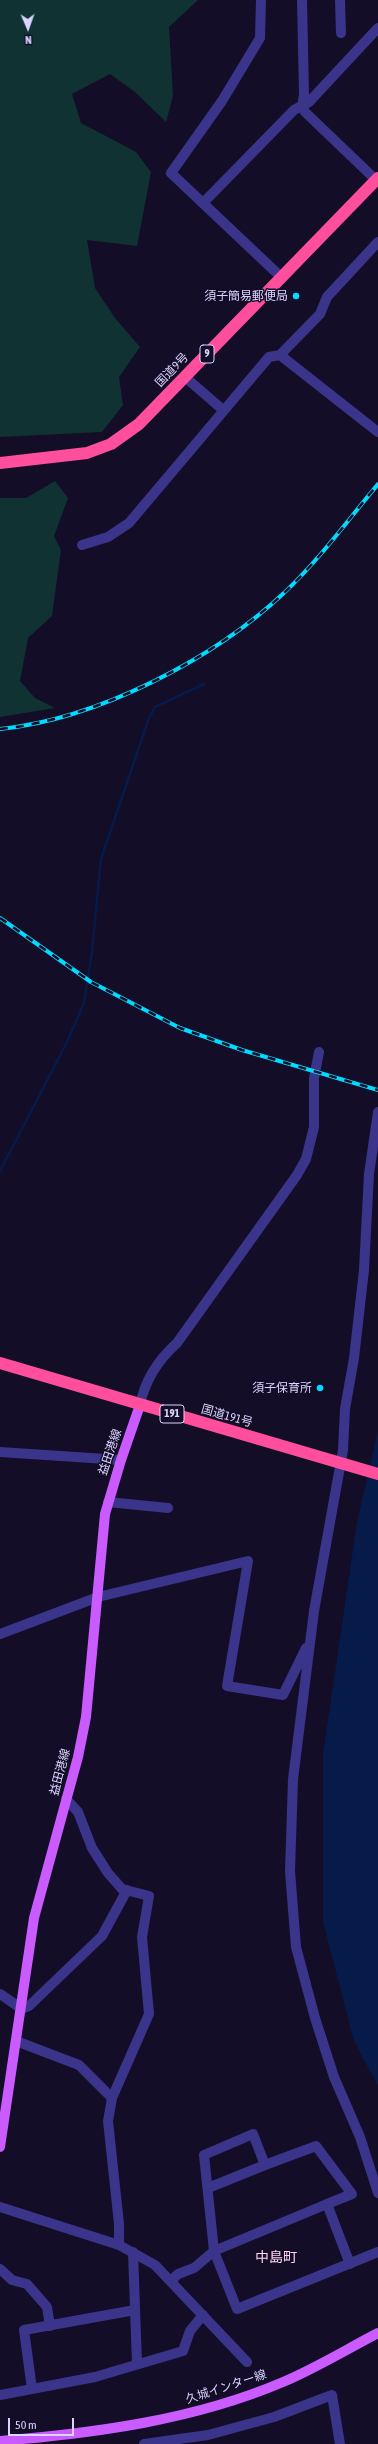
<!DOCTYPE html>
<meta charset="utf-8">
<style>
body{margin:0}
#map{position:relative;width:378px;height:2444px;overflow:hidden;background:#130d28;font-family:"Asap Condensed",sans-serif}
canvas{display:block}
.north{position:absolute;left:8px;top:8px;width:40px;height:40px;-webkit-text-stroke:3px #130d28;paint-order:stroke;rotate:178deg;font-size:11px;font-weight:700;line-height:16px;text-align:center;color:#dbd4ff}
.north::after{content:'';display:block;margin:auto;width:14px;height:18px;background:#dbd4ff;clip-path:polygon(50% 0,100% 100%,50% 72%,0 100%)}
.scale{position:absolute;left:8px;top:2418px;width:66px;height:18px;box-sizing:border-box;border:2px solid #dbd4ff;border-top:0;padding-left:5px;font-size:12px;line-height:14px;white-space:nowrap;color:#dbd4ff;-webkit-text-stroke:3px #130d28;paint-order:stroke}
</style>
<div id="map">
<canvas width="378" height="2444"></canvas>
<div class="north">N</div>
<div class="scale">50 m</div>
</div>
<script>
const g = document.querySelector('canvas').getContext('2d');
g.lineJoin = 'round';
function fill(path, color) {
  g.fillStyle = color;
  g.fill(path, 'evenodd');
}
function stroke(path, color, width, dash) {
  g.strokeStyle = color;
  g.lineWidth = width;
  g.lineCap = dash ? 'butt' : 'round';
  g.setLineDash(dash || []);
  g.stroke(path);
}
function label(font, color, halo, rows, align = 'center') {
  g.font = font + ' "Asap Condensed","Noto Sans JP",sans-serif';
  g.lineWidth = 3;
  g.setLineDash([]);
  g.textBaseline = 'middle';
  g.strokeStyle = halo;
  g.fillStyle = color;
  for (const [text, x, y, turn = 0] of rows) {
    g.save();
    g.translate(x, y);
    g.rotate((+turn || 0) * Math.PI / 180);
    g.textAlign = isNaN(turn) ? turn : align;
    if (halo) g.strokeText(text, 0, 0);
    g.fillText(text, 0, 0);
    g.restore();
  }
}
fill(new Path2D(`
 M0,0h198l-29,27 4,69 -7,26 -31,-30 -25,-18 -38,20 9,29 55,29 15,20 -14,74 -50,-6 8,48 20,30 25,29 -21,30 4,28 -21,27 -102,5z
 M55,481l13,17 -14,38 7,14 -9,66 -24,22 -8,43 15,17 20,10 -55,9v-219h26z`), '#103233');
fill(new Path2D(`
 M378,1431v655l-24,-45 -31,-119v-168l34,-232z`), '#061b49');
stroke(new Path2D(`
 M0,1171l66,-127 18,-41 8,-51 9,-93 48,-141 6,-11 49,-23`), '#061b49', 2.5);
stroke(new Path2D(`
 M261,0l-1,38 -38,63 -51,72 110,104
 M302,0l2,95 -2,11 3,6 71,68
 M340,0l1,33
 M203,203l91,-93 15,-8 69,-74
 M378,242l-51,55 -7,17 -40,41 98,77
 M185,377l38,33
 M82,545l26,-8 21,-14 140,-166 11,-2
 M378,1112l-9,62 -5,96 -10,88 -9,51 -2,41 -29,161 -21,168 -3,92 6,76 19,71 19,59 26,60 18,56
 M140,1405c5,-25 18,-45 37,-62l120,-168 9,-16 8,-32v-49l5,-26
 M0,1452l121,8
 M108,1502l60,6
 M0,1634l98,-37 150,-36 -21,125 56,9 23,-47
 M66,1799l12,13 14,36 16,25 14,16 27,7 -7,41 7,77 -37,84 -4,23 11,103v21
 M0,1994l22,15 7,-3 73,-70 25,-46
 M16,2041l63,24 33,33
 M265,2165l51,-19 36,48 -25,10
 M0,2207l119,38 36,20 92,97
 M133,2252l4,112
 M350,2264l-23,-60 -113,47 23,58 141,-57
 M0,2269l12,11 15,4 20,23 3,19
 M171,2281l7,-7 16,-6 20,-17 -10,-96 49,-21 12,31 -57,23
 M32,2389l-8,-59 111,-20
 M0,2395l95,-18 88,-26 7,-20 13,-16
 M144,2444l64,-9 66,-18 58,-22 8,49`), '#3b348b', 10);
stroke(new Path2D(`
 M0,2147l34,-229 44,-161 8,-40 19,-203 16,-54 19,-55
 M0,2441c96,-8 194,-21 283,-59 33,-14 64,-33 95,-49`), '#c95bff', 10);
stroke(new Path2D(`
 M0,463l87,-10 24,-9 28,-20 239,-246
 M0,1363l378,111`), '#ff4f9c', 12);
const rail = new Path2D(`
 M0,729c98,-10 214,-70 285,-137 34,-32 63,-72 93,-108
 M0,918l91,64 89,46 62,22 136,40`);
stroke(rail, '#00dbff', 4);
stroke(rail, '#130d28', 2.5, [8]);
for (const [x, y, r, color] of [
 [296,296,4,"#00dbff"],
 [320,1388,4,"#00dbff"]
]) {
  const dot = new Path2D();
  dot.arc(x, y, r, 0, 2 * Math.PI);
  g.fillStyle = color;
  g.fill(dot);
  stroke(dot, '#130d28', 1.5);
}
for (const [x, y, w] of [
 [207,354,14],
 [172,1414,24]
]) {
  const box = new Path2D();
  box.roundRect(x - w / 2, y - 9, w, 18, 3);
  g.fillStyle = '#130d28';
  g.fill(box);
  stroke(box, '#dbd4ff', 1);
}
label('bold 11px', '#dbd4ff', null, [
 ["9",207,354],
 ["191",172,1414]
]);
label('12px', '#dbd4ff', '#130d28', [
 ["須子簡易郵便局",288,296],
 ["須子保育所",312,1388]
], 'right');
label('12px', '#dbd4ff', '#130d28', [
 ["国道9号",172,370,-46],
 ["国道191号",227,1416,16],
 ["益田港線",110,1452,-71],
 ["益田港線",60,1772,-75],
 ["久城インター線",226,2387,-18]
]);
label('14px', '#ffd6ef', '#130d28', [
 ["中島町",276,2258]
]);
</script>
